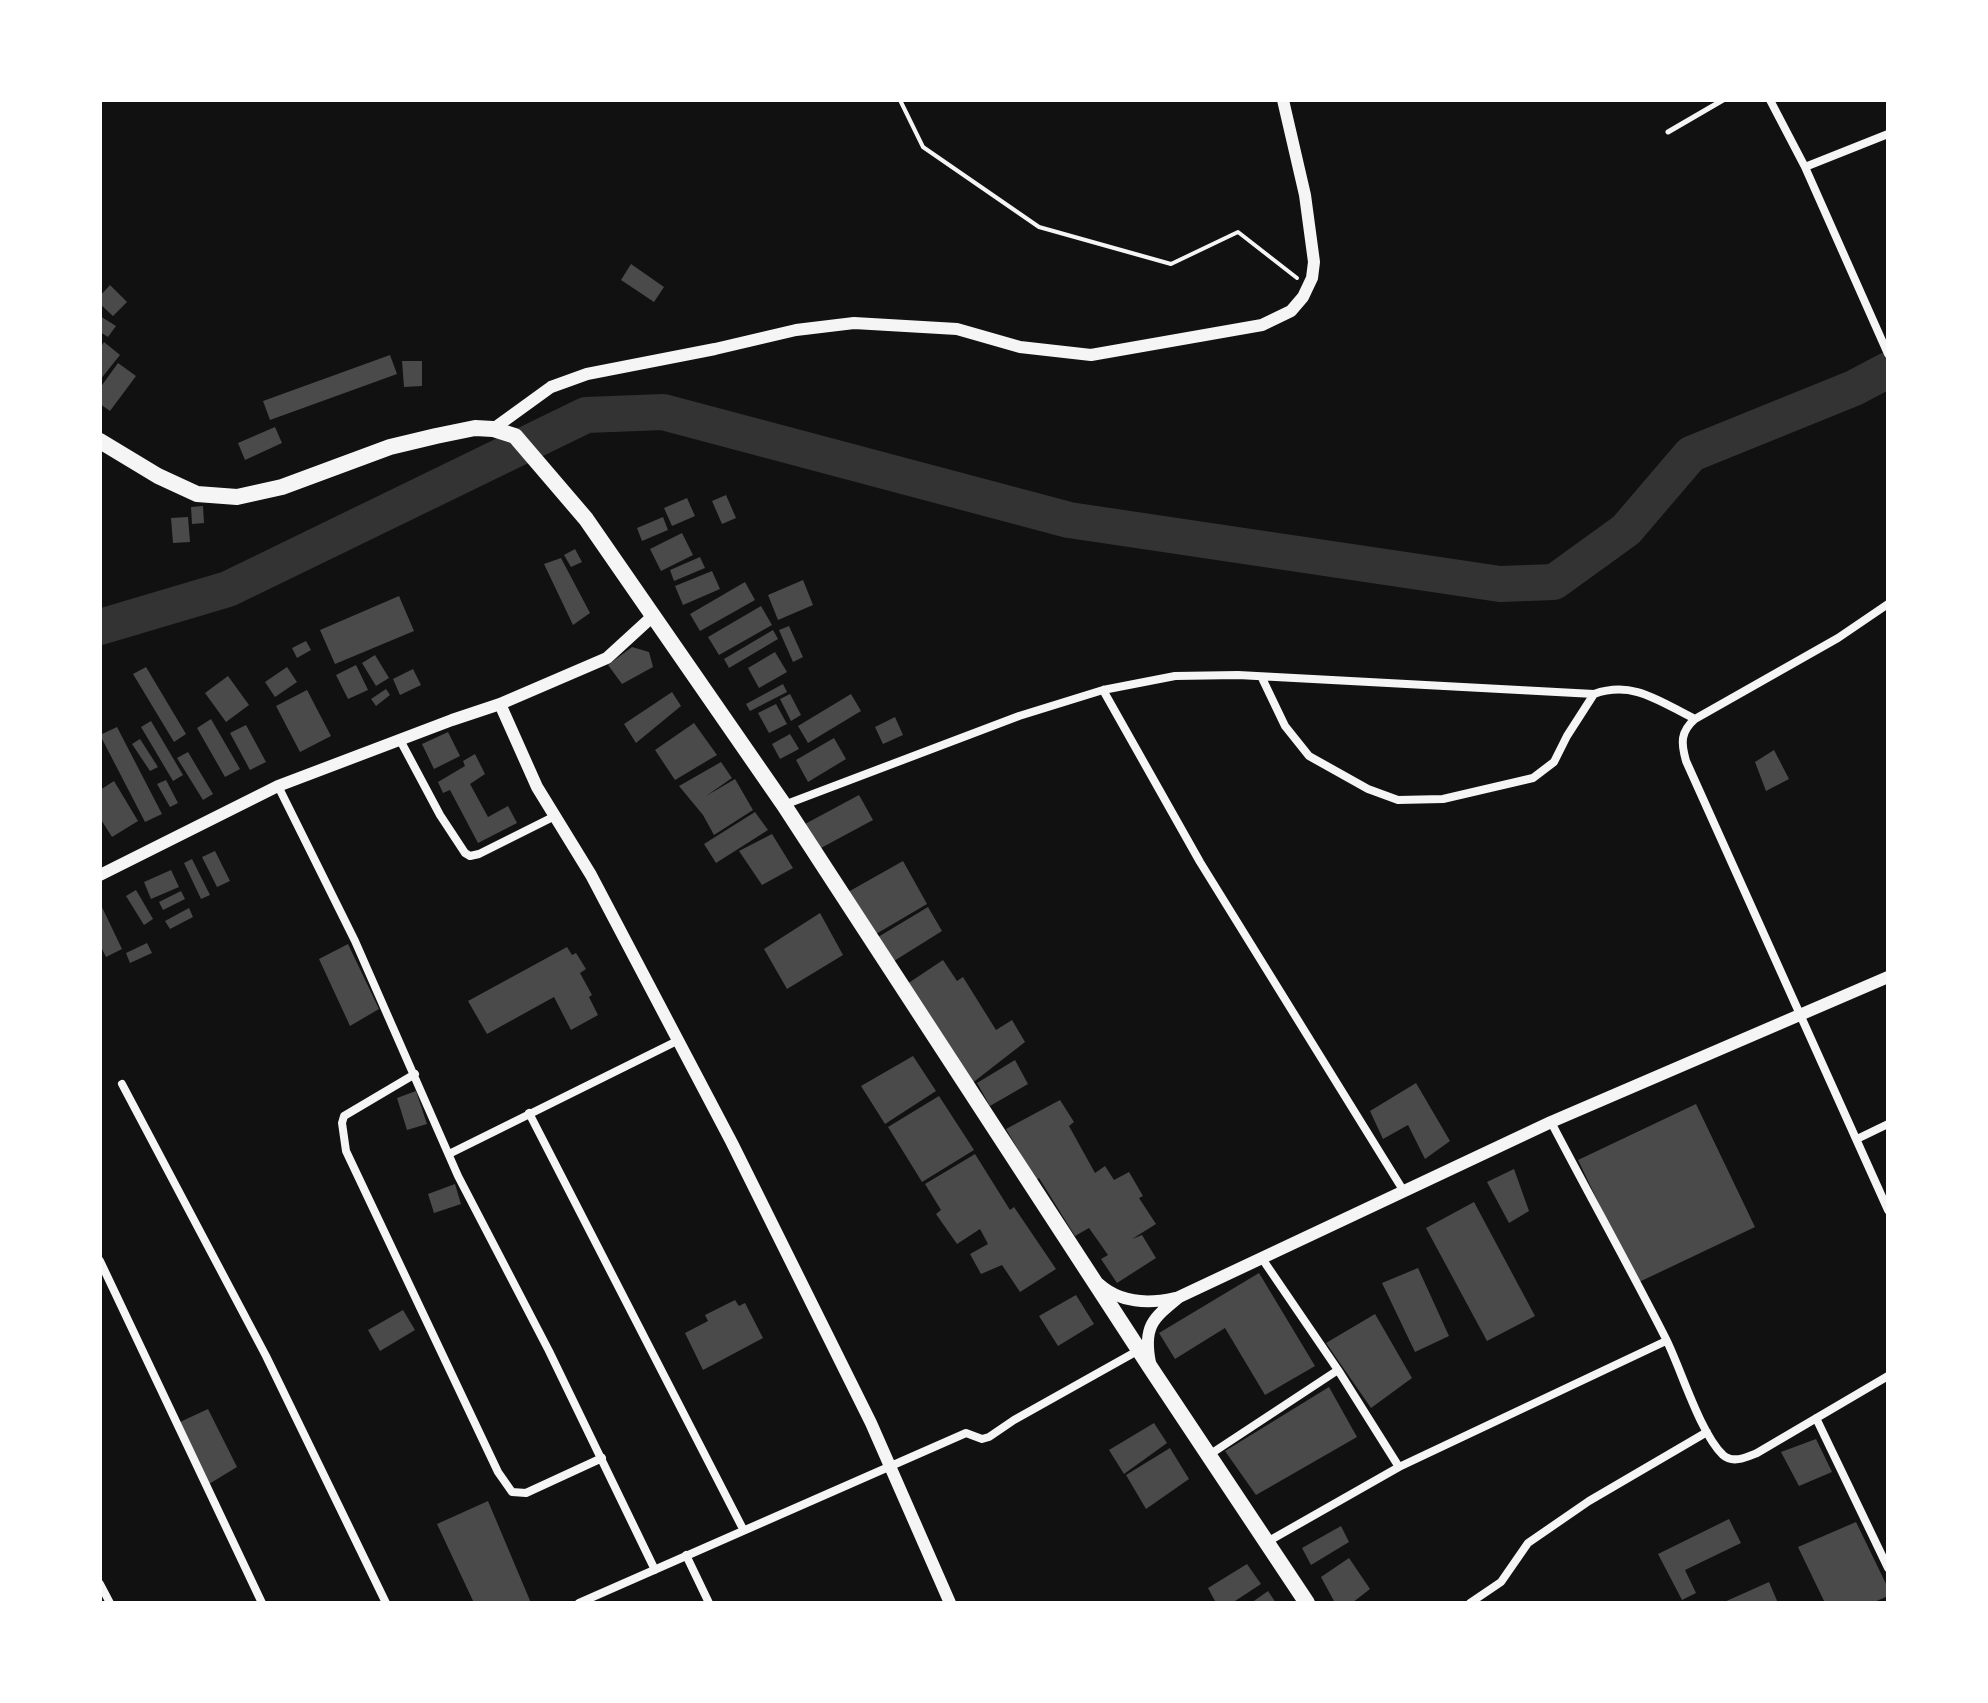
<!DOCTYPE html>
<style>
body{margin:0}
#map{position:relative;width:1988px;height:1703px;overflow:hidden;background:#111;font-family:Helvetica,sans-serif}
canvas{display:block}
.frame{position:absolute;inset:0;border:102px solid #fff;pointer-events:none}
</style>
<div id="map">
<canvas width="1988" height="1703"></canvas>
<div class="frame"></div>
</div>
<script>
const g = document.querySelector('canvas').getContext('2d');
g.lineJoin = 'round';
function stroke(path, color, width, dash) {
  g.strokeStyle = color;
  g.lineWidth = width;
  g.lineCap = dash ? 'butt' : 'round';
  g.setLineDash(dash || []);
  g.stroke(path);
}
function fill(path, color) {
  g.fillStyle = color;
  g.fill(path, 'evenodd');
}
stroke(new Path2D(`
 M100,627l128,-38 358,-174 77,-3 406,108 431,64 54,-2 72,-52 65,-76 163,-66 34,-18`), '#333', 36);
fill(new Path2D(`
 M631,264l33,23 -10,15 -33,-22z
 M110,285l17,17 -14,14 -13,-12v-8z
 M100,316l16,10 -8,11 -8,-5z
 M104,342l16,13 -20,25v-32z
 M390,355l7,19 -127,46 -7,-19z
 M402,361h20v25l-18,1z
 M118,363l18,13 -26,35 -10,-7v-16z
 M275,427l7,16 -37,17 -7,-17z
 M726,495l10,23 -14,6 -10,-23z
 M687,498l8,18 -23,10 -8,-18z
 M203,506l1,17 -12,1 -1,-17z
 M188,517l2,25 -17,1 -2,-25z
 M663,517l5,13 -26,11 -5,-13z
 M682,533l11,22 -32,16 -11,-22z
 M575,549l7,13 -11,5 -7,-12z
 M700,557l5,11 -31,13 -4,-11z
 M561,558l29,55 -17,12 -29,-61z
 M712,571l8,18 -37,16 -8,-19z
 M803,580l10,25 -35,15 -10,-25z
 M745,582l10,18 -55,31 -10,-17z
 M399,596l15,35 -79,33 -15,-34z
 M761,606l11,19 -53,30 -11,-18z
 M789,626l14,31 -10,5 -14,-32z
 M773,630l5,9 -49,29 -5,-9z
 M306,641l5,9 -14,8 -5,-10z
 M632,647l17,5 4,15 -31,17 -14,-19z
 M775,652l12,20 -28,16 -11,-20z
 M375,655l14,23 -13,8 -14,-23z
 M356,665l12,25 -20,9 -12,-24z
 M146,667l40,67 -12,8 -41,-68z
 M287,667l10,15 -22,15 -10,-15z
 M413,669l8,16 -21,10 -7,-16z
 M228,676l21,29 -23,17 -21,-29z
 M783,684l4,8 -37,19 -4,-7z
 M386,689l4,6 -14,11 -5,-7z
 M307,690l24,46 -31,16 -24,-46z
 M672,692l9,14 -45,37 -12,-19z
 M790,694l11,21 -10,6 -11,-22z
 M851,694l10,17 -53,32 -10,-17z
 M776,704l11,20 -18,9 -11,-20z
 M895,717l8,18 -20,9 -8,-17z
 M211,719l29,50 -15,8 -28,-49z
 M151,721l32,54 -10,6 -32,-54z
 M694,723l23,32 -42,25 -20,-30z
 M246,725l20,37 -16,8 -20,-37z
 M117,727l45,87 -17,8 -45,-87z
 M448,732l12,24 -26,13 -12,-25z
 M790,734l9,15 -19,10 -8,-15z
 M834,738l12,21 -38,23 -12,-22z
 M140,739l18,28 -8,4 -18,-27z
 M1774,750l15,29 -23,12 -11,-29z
 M188,752l25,42 -10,6 -26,-42z
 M475,754l10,20 -15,10 18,33 20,-11 9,17 -39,20 -28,-53 -7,3 -5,-11 27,-16 -2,-5z
 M721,762l11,16 -26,18 29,-17 18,31 -39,25 -11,-20 -24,-29z
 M166,780l12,23 -8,4 -13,-23z
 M114,781l24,40 -26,16 -12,-19v-28z
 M859,795l14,25 -52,28 -16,-24z
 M755,812l13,18 -52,33 -12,-19z
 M772,834l21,34 -31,17 -23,-34z
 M215,851l15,30 -13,6 -15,-30z
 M192,859l18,36 -9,4 -17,-36z
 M903,861l24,43 -51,30 -28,-42z
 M171,870l8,17 -28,12 -7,-17z
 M136,890l17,29 -9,6 -18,-29z
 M181,891l4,8 -22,11 -4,-8z
 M100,903l22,46 -16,8 -6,-12z
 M928,907l14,24 -48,30 -16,-24z
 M189,908l4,9 -23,12 -5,-8z
 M820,913l23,42 -56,34 -23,-40z
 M147,943l5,10 -22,10 -4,-10z
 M348,944l31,65 -29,17 -31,-67z
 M567,947l5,8 4,-2 10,16 -6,4 12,22 -3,2 9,18 -27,15 -17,-33 -67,37 -19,-33z
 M943,960l14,21 6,-4 33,53 16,-10 13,22 -54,42 -64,-100z
 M913,1056l23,35 -51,33 -24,-38z
 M1015,1060l13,24 -38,22 -13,-23z
 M1416,1083l34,58 -25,18 -17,-34 -25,14 -13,-28z
 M416,1091l11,33 -20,6 -10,-32z
 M939,1096l35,54 -52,32 -34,-55z
 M1060,1100l14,22 -5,4 26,47 10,-7 9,14 15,-8 14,24 -4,2 17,26 -24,15 10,-4 14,23 -39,25 -16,-24 7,-4 -19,-27 -14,8 -36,-58 -3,2 -30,-51z
 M1696,1104l59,123 -118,56 -59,-123z
 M975,1154l35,56 4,-3 42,62 -36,23 -18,-27 -21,9 -11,-20 18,-10 -8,-15 -23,15 -21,-30 5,-4 -16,-26z
 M1514,1169l15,42 -20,12 -22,-41z
 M455,1184l6,20 -27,9 -6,-19z
 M1474,1202l61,114 -48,25 -61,-113z
 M1418,1268l31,68 -34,16 -33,-69z
 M1259,1273l56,93 -50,29 -40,-67 -50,31 -16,-26z
 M1076,1295l18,29 -36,22 -19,-30z
 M735,1300l4,6 6,-3 18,35 -60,32 -18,-37 23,-12 -3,-6z
 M403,1310l12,20 -35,21 -12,-21z
 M1375,1314l37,64 -41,30 -45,-65z
 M1329,1387l28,50 -101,58 -31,-44z
 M208,1409l29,58 -28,17 -29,-62z
 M1154,1423l13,20 -43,31 -15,-24z
 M1816,1439l16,33 -33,14 -18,-34z
 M1170,1448l19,31 -43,30 -20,-34z
 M488,1501l43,102h-57l-37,-79z
 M1729,1519l12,24 -56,27 11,23 -14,7 -24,-46z
 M1856,1522l32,66v8l-16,7h-47l-27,-56z
 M1341,1526l8,16 -38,23 -9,-17z
 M1349,1558l21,31 -18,14h-17l-14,-26z
 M1247,1564l14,20 -29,19h-16l-8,-15z
 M1769,1582l9,21h-56z
 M1268,1591l8,12h-25z`), '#4a4a4a');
stroke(new Path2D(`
 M900,100l23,47 116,80 132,37 67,-32 59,46`), '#f5f5f5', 4);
stroke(new Path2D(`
 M1668,132l55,-32`), '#f5f5f5', 5);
stroke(new Path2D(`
 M1770,100l35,67 83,187
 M1805,167l83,-33
 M1888,604l-50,34 -143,81c-15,13 -14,24 -9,42l202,449
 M1103,690l97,172 203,328
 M1594,694c40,-14 66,8 101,25
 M400,740l40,75 25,38 5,3 9,-2 76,-38
 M278,786l77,155 103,235 91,175 106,219
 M784,805l235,-89 84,-26 72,-14 63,-1 356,19 -27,42 -13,26 -21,16 -90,21 -45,1 -30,-11 -59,-33 -24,-30 -23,-48
 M415,1074l-71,42 -2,7 4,28 152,321 14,20 14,1 76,-35
 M122,1084l144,272 120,247
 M529,1113l214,416
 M1551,1122c38,73 78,144 115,217 15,30 34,94 57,116 10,9 24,2 34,-2l131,-77
 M1857,1139l31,-15
 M449,1154l230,-114
 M1261,1257l77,113 61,97
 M100,1261l162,342
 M1816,1418l72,150
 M1209,1455l129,-85
 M1267,1542l132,-75 267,-126
 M686,1555l23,48
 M100,1584l10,19
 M579,1603l387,-170 16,6 7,-2 25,-17 125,-70
 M1470,1603l31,-21 27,-39 61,-42 118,-69`), '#f5f5f5', 8);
stroke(new Path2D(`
 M493,429l58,-42 36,-13 128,-25 81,-19 58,-7 103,6 63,18 71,8 171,-30 29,-14 12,-14 9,-19 2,-16 -9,-67 -22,-95
 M500,704l37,83 54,88 141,268 139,280 79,180
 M100,875l178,-89 174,-66 48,-16 107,-46 47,-43
 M1099,1284c21,19 50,20 76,14
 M1150,1363c-7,-36 2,-44 29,-66l372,-175 337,-145`), '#f5f5f5', 12);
stroke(new Path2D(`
 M100,441l58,35 39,18 40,3 45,-10 108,-40 46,-11 39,-8 18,1 22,7 71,83 198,286 368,565 155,233`), '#f5f5f5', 16);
</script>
